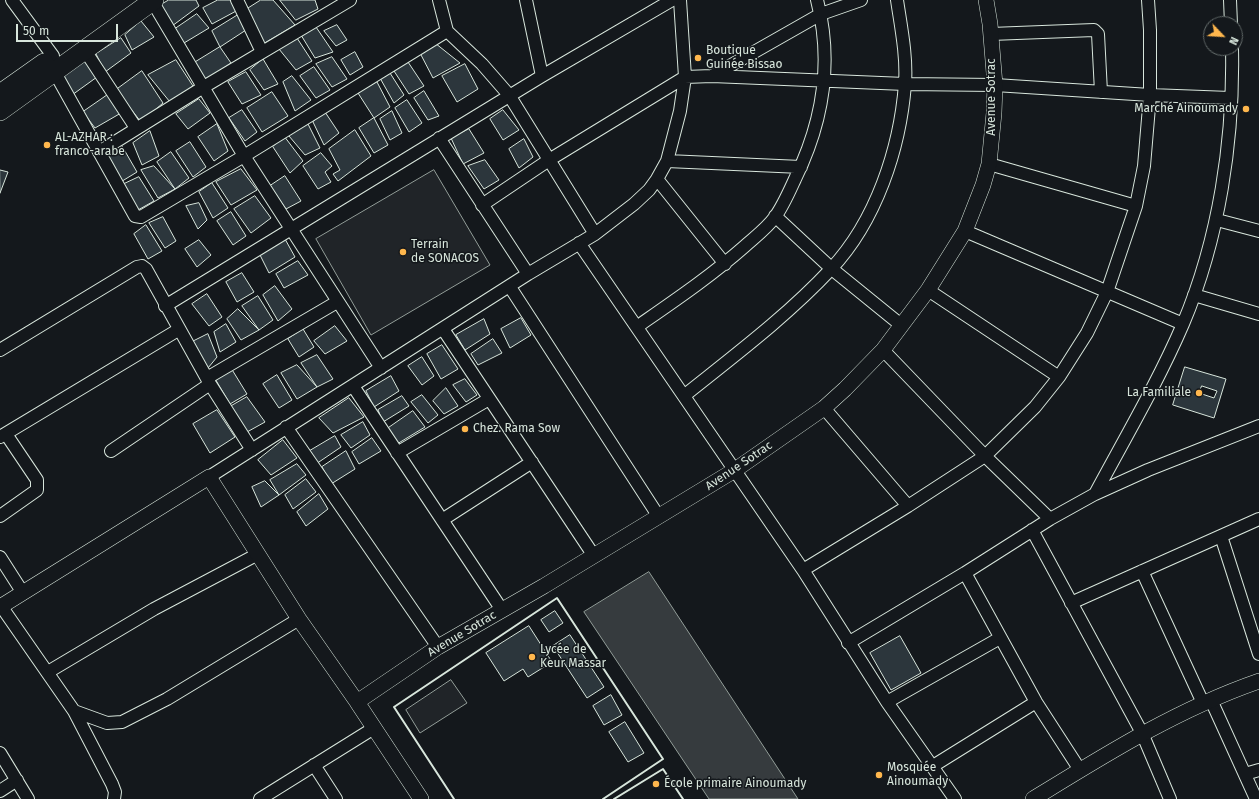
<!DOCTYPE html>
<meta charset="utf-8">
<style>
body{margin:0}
#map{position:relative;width:1259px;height:799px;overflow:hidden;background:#14181c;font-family:"Fira Sans",sans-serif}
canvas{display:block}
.north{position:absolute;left:1203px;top:16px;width:40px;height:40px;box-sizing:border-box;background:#14181c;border:1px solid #626a69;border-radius:50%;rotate:115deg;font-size:11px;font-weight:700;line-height:16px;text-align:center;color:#d8e6dc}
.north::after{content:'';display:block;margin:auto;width:14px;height:18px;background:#ffb74d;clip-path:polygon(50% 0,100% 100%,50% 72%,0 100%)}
.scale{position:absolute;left:16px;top:24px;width:102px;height:18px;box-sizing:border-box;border:2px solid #d8e6dc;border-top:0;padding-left:5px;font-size:12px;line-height:14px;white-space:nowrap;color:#d8e6dc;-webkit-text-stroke:3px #14181c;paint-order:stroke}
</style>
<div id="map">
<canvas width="1259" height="799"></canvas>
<div class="north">N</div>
<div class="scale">50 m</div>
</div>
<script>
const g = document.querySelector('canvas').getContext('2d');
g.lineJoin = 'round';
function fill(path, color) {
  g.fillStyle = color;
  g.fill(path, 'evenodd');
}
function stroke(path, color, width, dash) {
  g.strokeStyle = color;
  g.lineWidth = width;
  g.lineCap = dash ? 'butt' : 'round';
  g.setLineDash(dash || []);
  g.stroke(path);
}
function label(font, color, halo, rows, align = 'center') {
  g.font = font + ' "Fira Sans",sans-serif';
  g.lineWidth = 3;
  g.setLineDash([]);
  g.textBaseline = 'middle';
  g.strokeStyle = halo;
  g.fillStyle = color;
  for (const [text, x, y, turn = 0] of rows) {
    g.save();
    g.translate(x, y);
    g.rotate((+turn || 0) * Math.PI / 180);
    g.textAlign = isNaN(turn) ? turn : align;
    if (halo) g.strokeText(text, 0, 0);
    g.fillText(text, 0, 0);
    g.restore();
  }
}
const green = new Path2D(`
 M434,170l56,95 -119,70 -55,-96z
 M451,680l16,23 -47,30 -14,-23z`);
fill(green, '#202428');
stroke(green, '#939e99', 1);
const water = new Path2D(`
 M649,572l149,227h-89l-125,-187z`);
fill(water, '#363b3e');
stroke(water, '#939e99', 1);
const building = new Path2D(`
 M169,0h27l3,6 -27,20 -13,-20z
 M218,0h12l8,10 -26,14 -9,-16z
 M261,0h12l22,25 -32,19 -19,-33z
 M280,0h35l3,9 -22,11z
 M197,14l12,14 -25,15 -9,-14z
 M238,15l8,15 -26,17 -8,-16z
 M141,21l13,16 -22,13 -7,-15z
 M337,25l10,15 -11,6 -12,-15z
 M316,27l17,25 -18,6 -14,-23z
 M121,38l10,15 -26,19 -9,-18z
 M297,38l15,23 -16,9 -17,-21z
 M435,43l25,20 -27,15 -13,-25z
 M220,47l11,16 -25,17 -12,-17z
 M355,52l8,15 -13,8 -9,-15z
 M86,57l11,20 -25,18 -10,-19z
 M332,57l15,22 -15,8 -16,-23z
 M263,59l15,25 -14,6 -14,-20z
 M176,60l17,26 -23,16 -22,-27z
 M408,62l16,24 -15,8 -15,-23z
 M465,64l13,25 -21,13 -15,-26z
 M314,67l16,23 -14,8 -16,-22z
 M142,71l21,32 -22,19 -25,-32z
 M246,72l15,23 -19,9 -14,-22z
 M390,73l14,22 -10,8 -14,-25z
 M292,76l19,24 -16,11 -12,-29z
 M377,82l13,25 -16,11 -16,-25z
 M424,91l15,25 -11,4 -14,-22z
 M272,92l16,24 -26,16 -15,-24z
 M109,94l12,19 -26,15 -12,-16z
 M199,99l11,14 -22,16 -12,-15z
 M407,100l15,23 -13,9 -14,-24z
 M242,110l15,22 -12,9 -16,-23z
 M503,110l16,20 -16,10 -13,-21z
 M392,111l10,22 -12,7 -10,-21z
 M325,112l14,21 -15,12 -11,-23z
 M374,118l14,27 -14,8 -15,-25z
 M307,122l13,26 -15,7 -16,-19z
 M217,124l11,27 -14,10 -16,-24z
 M469,129l15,24 -21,11 -12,-26z
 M355,130l16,26 -33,25 -5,-7 7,-4 -11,-21z
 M150,131l9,25 -17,9 -9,-22z
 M284,136l19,25 -13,12 -17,-26z
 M524,139l9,18 -14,11 -10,-19z
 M190,142l16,25 -13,10 -17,-26z
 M122,146l15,26 -18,11 -15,-27z
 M171,152l18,26 -14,11 -18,-27z
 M321,153l11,13 -7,6 6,10 -13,7 -15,-23z
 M485,160l14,20 -15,9 -16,-23z
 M154,166l21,23 -17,9 -17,-28z
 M241,169l16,21 -26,15 -15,-23z
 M0,170l8,2 -8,21z
 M285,176l16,25 -15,8 -16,-23z
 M139,177l15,24 -16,9 -16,-25z
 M212,183l16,25 -15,10 -14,-26z
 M255,196l16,22 -20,15 -17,-24z
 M199,203l8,17 -9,9 -12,-23z
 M231,212l15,24 -13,9 -16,-24z
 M163,217l13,24 -11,7 -16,-25z
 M146,225l16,26 -14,8 -14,-25z
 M285,239l10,18 -26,16 -9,-18z
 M199,240l12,15 -14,12 -12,-18z
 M298,261l10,14 -24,13 -8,-14z
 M242,273l12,19 -17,10 -11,-20z
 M275,286l17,23 -14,12 -15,-26z
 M207,294l15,23 -13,9 -17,-22z
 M258,296l15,24 -14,10 -17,-24z
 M238,309l21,21 -18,10 -14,-21z
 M521,318l10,17 -21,13 -9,-19z
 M484,319l6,15 -25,16 -9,-15z
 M226,324l10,18 -16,10 -6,-20z
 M335,326l12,15 -22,13 -11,-13z
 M303,329l11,18 -15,10 -11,-18z
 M208,334l9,23 -9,11 -16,-26z
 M493,339l9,14 -24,12 -7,-11z
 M442,345l16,24 -17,10 -14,-25z
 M317,355l16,24 -16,8 -16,-24z
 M422,357l12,19 -12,9 -14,-19z
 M297,365l20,22 -20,12 -16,-26z
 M1185,367l41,12 -12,39 -41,-13zM1202,386l15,5 -3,7 -15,-5z
 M231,368l16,26 -17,10 -16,-27z
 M277,375l15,25 -13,8 -16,-24z
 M391,376l8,15 -25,16 -8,-16z
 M465,379l12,16 -11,7 -13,-17z
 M446,388l12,18 -14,8 -11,-13z
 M422,395l16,20 -10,8 -17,-21z
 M402,396l7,10 -26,16 -5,-12z
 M247,397l18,25 -18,10 -19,-24z
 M349,398l15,19 -31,16 -14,-15z
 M217,410l18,27 -25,16 -17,-29z
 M413,411l12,16 -28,17 -10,-15z
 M363,422l7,13 -19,13 -10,-13z
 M335,436l6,11 -25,17 -8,-12z
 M372,438l9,13 -22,13 -7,-12z
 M283,440l14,18 -26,17 -13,-15z
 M346,451l9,18 -24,15 -9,-17z
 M297,464l9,11 -27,20 -9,-15z
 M306,479l10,13 -23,17 -8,-14z
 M265,481l14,14 -18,12 -9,-20z
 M319,494l9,15 -22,17 -9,-14z
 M555,611l8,12 -14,9 -8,-12z
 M529,626l23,36 -24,15 -5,-8 -19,12 -18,-28z
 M570,635l34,52 -17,11 -34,-52z
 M900,636l21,37 -30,17 -21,-37z
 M611,695l11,20 -18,10 -11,-19z
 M625,722l19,31 -16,9 -19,-30z`);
fill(building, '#2c363c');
stroke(building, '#d8e6dc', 1);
const minor = new Path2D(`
 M12,0l41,56
 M237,0l25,52
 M439,0l8,31 35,33 27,31 86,139
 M526,0l16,76
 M1230,0l1,24
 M152,1l92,155 137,212
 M991,34l103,-4 4,4 3,58
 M84,49l52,79
 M54,71l81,145 6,1 103,-61 203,-125
 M712,76l109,-62 40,-14
 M439,138l89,136
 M99,152l103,-64 148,-88
 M667,161l134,6
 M989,164l147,42
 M657,179l68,85
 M482,205l67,-45 136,-83 27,-1 193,8 90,1 155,10 80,3
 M775,216l57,53 69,56
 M1217,220l42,11
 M965,231l218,93
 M579,243l224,327 84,132 68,97
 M510,287l149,230
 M928,290l131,87
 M1194,295l65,19
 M165,306l377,-230 130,-76
 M638,326c36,-25 73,-50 107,-80 10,-9 22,-18 30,-29 8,-11 14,-25 20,-38 28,-57 38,-117 22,-179
 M443,329l151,227
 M0,350l137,-83 5,-1 4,3 64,115 42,66
 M883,350l102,106 65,63
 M207,378l130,-76
 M353,386l149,224
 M685,395c50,-40 102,-79 146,-126 45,-48 69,-120 74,-185 2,-28 -4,-57 -8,-84
 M824,408l84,98
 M286,427l152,220
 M0,437l178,-107
 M111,451l99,-67
 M397,453l92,-54
 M209,477l319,-203 67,-40 39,-30 15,-14 8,-11 10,-18 13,-50 5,-34 -5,-77
 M1095,494c30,-56 63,-112 88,-170 36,-85 51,-184 49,-276
 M0,516l37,-26v-10l-31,-46
 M442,520l90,-58
 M1032,530l110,203 28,66
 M1221,536l38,118
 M0,557l23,36
 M803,570l105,-64 77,-50 50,-49 24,-30 28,-44 20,-41 29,-86 8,-40 6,-71v-65l-2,-30
 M1142,571l61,132
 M965,573l71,129 44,68
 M1071,603l188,-84
 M1,606l73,105 38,73 3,8 -1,7
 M848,643l117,-70 85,-54 45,-25 53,-24 111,-44
 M48,672l106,-63 104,-55
 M1211,700l45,99
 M887,702l113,-64
 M74,711l33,12 15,-1 45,-23 132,-80
 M0,753l28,46
 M314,765l22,34
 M933,766l103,-64
 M1245,774l14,-4
 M0,791l17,-11
 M260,799l114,-71`);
const tertiary = new Path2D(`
 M0,607l209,-130 90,142 58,83
 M421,799l-64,-97 81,-55 106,-61 191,-116 89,-62 21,-19 38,-39 45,-60 37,-59 18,-46 6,-21 5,-51 1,-28 -5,-61 -4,-24
 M1033,799c73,-45 145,-90 226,-118`);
const primary = new Path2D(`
 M0,94l44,-31
 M0,111l154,-111`);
stroke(minor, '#d8e6dc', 14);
stroke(tertiary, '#d8e6dc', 16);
stroke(primary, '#d8e6dc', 20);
stroke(minor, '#14181c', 12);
stroke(tertiary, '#14181c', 15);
stroke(primary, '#14181c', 19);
stroke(new Path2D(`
 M454,799l-60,-92 163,-109 106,161 -60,40
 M614,799l49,-30 20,30`), '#d8e6dc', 2);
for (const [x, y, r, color] of [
 [698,58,4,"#ffb74d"],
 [1246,109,4,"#ffb74d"],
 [47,145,4,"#ffb74d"],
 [403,252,4,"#ffb74d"],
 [1199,393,4,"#ffb74d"],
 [465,429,4,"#ffb74d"],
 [532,657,4,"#ffb74d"],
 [879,775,4,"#ffb74d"],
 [656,784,4,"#ffb74d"]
]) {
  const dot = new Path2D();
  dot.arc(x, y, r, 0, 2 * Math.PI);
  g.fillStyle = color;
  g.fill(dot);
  stroke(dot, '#14181c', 1.5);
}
label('12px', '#d8e6dc', '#14181c', [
 ["Boutique",706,51],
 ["Guinée Bissao",706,65],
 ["Marché Ainoumady",1238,109,"right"],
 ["AL-AZHAR :",55,138],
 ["franco-arabe",55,152],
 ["Terrain",411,245],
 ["de SONACOS",411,259],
 ["La Familiale",1191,393,"right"],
 ["Chez. Rama Sow",473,429],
 ["Lycée de",540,650],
 ["Keur Massar",540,664],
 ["Mosquée",887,768],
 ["Ainoumady",887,782],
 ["École primaire Ainoumady",664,784]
], 'left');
label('12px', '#d8e6dc', '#14181c', [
 ["Avenue Sotrac",992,97,-90],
 ["Avenue Sotrac",739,466,-34],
 ["Avenue Sotrac",462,634,-31]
]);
</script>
